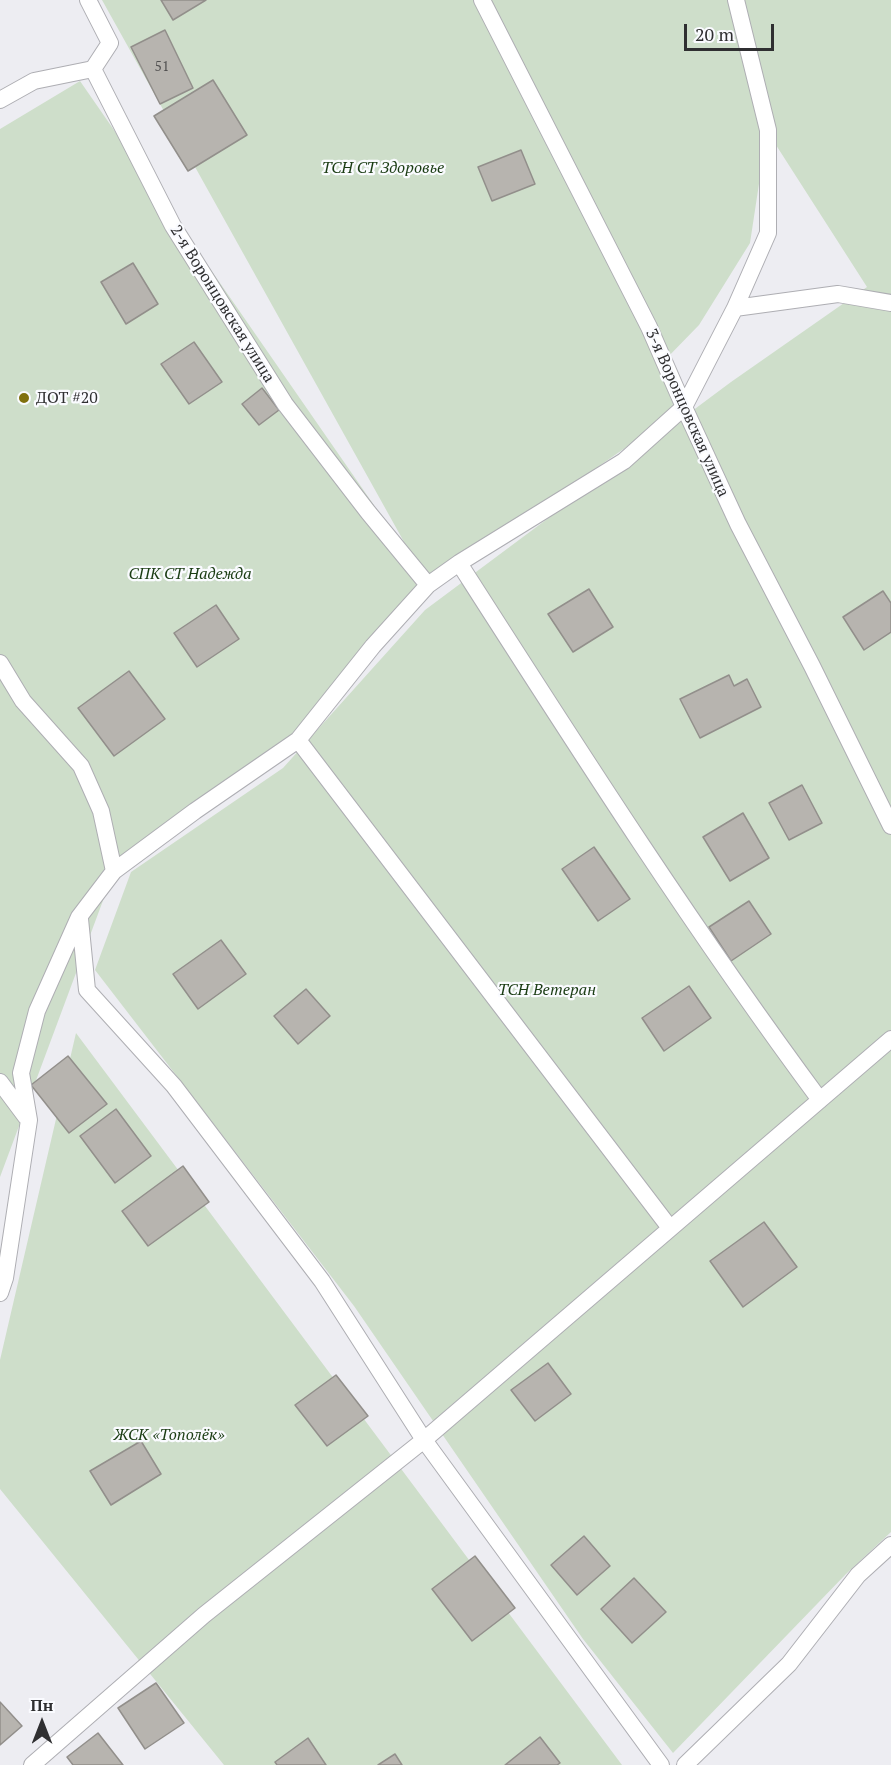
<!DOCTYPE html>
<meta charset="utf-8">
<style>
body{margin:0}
#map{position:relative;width:891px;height:1765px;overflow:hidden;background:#ededf2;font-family:"PT Serif",serif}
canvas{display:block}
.north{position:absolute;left:12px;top:1693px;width:60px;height:60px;-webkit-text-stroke:4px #fafbff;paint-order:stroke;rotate:0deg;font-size:16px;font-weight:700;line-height:24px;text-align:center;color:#2f2f31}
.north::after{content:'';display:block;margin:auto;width:21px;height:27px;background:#2f2f31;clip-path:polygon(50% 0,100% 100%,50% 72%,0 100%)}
.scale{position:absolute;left:684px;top:24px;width:90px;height:27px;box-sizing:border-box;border:3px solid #2f2f31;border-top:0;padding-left:8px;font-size:18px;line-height:21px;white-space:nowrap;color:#2f2f31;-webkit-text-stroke:4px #fafbff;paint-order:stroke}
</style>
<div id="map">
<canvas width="891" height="1765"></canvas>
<div class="north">Пн</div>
<div class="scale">20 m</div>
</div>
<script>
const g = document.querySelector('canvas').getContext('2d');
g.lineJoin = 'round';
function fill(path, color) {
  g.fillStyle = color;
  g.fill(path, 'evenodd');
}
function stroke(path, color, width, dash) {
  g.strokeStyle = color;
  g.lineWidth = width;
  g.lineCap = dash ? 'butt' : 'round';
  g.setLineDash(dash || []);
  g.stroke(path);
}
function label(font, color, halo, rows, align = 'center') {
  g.font = font + ' "PT Serif",serif';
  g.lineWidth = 4.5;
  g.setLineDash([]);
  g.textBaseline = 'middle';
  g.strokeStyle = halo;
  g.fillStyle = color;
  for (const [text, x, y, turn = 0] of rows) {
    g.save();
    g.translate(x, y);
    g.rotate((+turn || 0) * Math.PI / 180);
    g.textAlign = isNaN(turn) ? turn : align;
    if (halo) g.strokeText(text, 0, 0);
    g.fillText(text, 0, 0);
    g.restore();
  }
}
fill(new Path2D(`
 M102,0h789v1532l-45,42 -173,179 -90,-114 -229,-333 -259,-336 36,-98 152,-104 142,-158 306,-228 136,-95 -100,-156 -17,112 -51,82 -35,36 20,46 -256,178 -130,155 -184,131 -114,306v-1048l80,-48 343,495z
 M76,1033l546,732h-398l-224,-276v-129z`), '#cedeca');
const building = new Path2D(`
 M161,0h45l-33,20z
 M165,30l28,58 -33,16 -29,-57z
 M213,80l34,55 -59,36 -34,-55z
 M521,150l14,34 -43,17 -14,-34z
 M133,263l25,41 -32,20 -25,-42z
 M194,342l28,40 -33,22 -28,-40z
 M262,388l17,22 -20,15 -17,-21z
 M589,589l24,38 -40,25 -25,-38z
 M883,591l8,12v29l-27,18 -21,-33z
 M216,605l23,34 -42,28 -23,-34z
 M129,671l36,48 -51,37 -36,-48z
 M729,675l5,11 13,-7 14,28 -61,31 -20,-39z
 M802,785l20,38 -33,17 -20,-37z
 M743,813l26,45 -39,23 -27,-44z
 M594,847l36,52 -32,22 -36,-52z
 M749,901l22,33 -40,27 -22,-34z
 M221,940l25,34 -48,35 -25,-35z
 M689,986l22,32 -47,33 -22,-33z
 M306,989l24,27 -32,28 -24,-28z
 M68,1056l39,48 -38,29 -38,-48z
 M116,1109l35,47 -36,27 -35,-47z
 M183,1166l26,36 -61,44 -26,-35z
 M764,1222l33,45 -54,40 -33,-46z
 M548,1363l23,31 -36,27 -24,-31z
 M336,1375l32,41 -41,30 -32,-41z
 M141,1441l20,33 -50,31 -21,-34z
 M584,1536l26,30 -33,29 -26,-30z
 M475,1556l40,52 -43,33 -40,-52z
 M634,1578l32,34 -34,31 -31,-34z
 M156,1683l28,40 -39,26 -27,-41z
 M0,1702l22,24 -22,19z
 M98,1733l25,32h-50l-6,-8z
 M540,1737l20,26 -3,2h-52z
 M308,1738l18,27h-49l-2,-3z
 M395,1754l7,11h-24z`);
fill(building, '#b7b4af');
stroke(building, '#928f8b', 1.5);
const service = new Path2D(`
 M88,0l22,43 -17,26
 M482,0l167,327 35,80 54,117 74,142 79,160
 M93,69l80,157 112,178 83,108 60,73
 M0,100l34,-19 59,-12
 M735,308l33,-75v-103l-32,-130
 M459,563c116,181 232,363 361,537
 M0,663l23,38 58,65 20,45 13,60
 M298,740l372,488
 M80,919l7,71 87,96 148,195 102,159 237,325
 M0,1082l26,35
 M0,1293l5,-15 24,-158 -8,-47 16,-62 42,-94 35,-46 81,-60 103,-71 75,-94 55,-61 31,-22 165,-102 60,-54 51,-99 103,-14 53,9
 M32,1765l172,-150 220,-175 467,-401
 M685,1765l104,-101 69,-89 33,-30`);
stroke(service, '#aeaeb3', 18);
stroke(service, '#fff', 16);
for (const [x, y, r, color] of [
 [24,398,6,"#80700e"]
]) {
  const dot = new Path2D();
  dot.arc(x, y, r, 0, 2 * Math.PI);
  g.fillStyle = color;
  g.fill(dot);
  stroke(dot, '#fafbff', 2);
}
label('14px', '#515050', null, [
 ["51",162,67]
]);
label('italic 16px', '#1a3c13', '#fafbff', [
 ["ТСН СТ Здоровье",383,168],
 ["СПК СТ Надежда",190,574],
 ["ТСН Ветеран",547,990],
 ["ЖСК «Тополёк»",169,1435]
]);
label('16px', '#2f2f31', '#fafbff', [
 ["2-я Воронцовская улица",222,304,58],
 ["3-я Воронцовская улица",687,413,66]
]);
label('16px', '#2f2f31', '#fafbff', [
 ["ДОТ #20",36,398]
], 'left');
</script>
